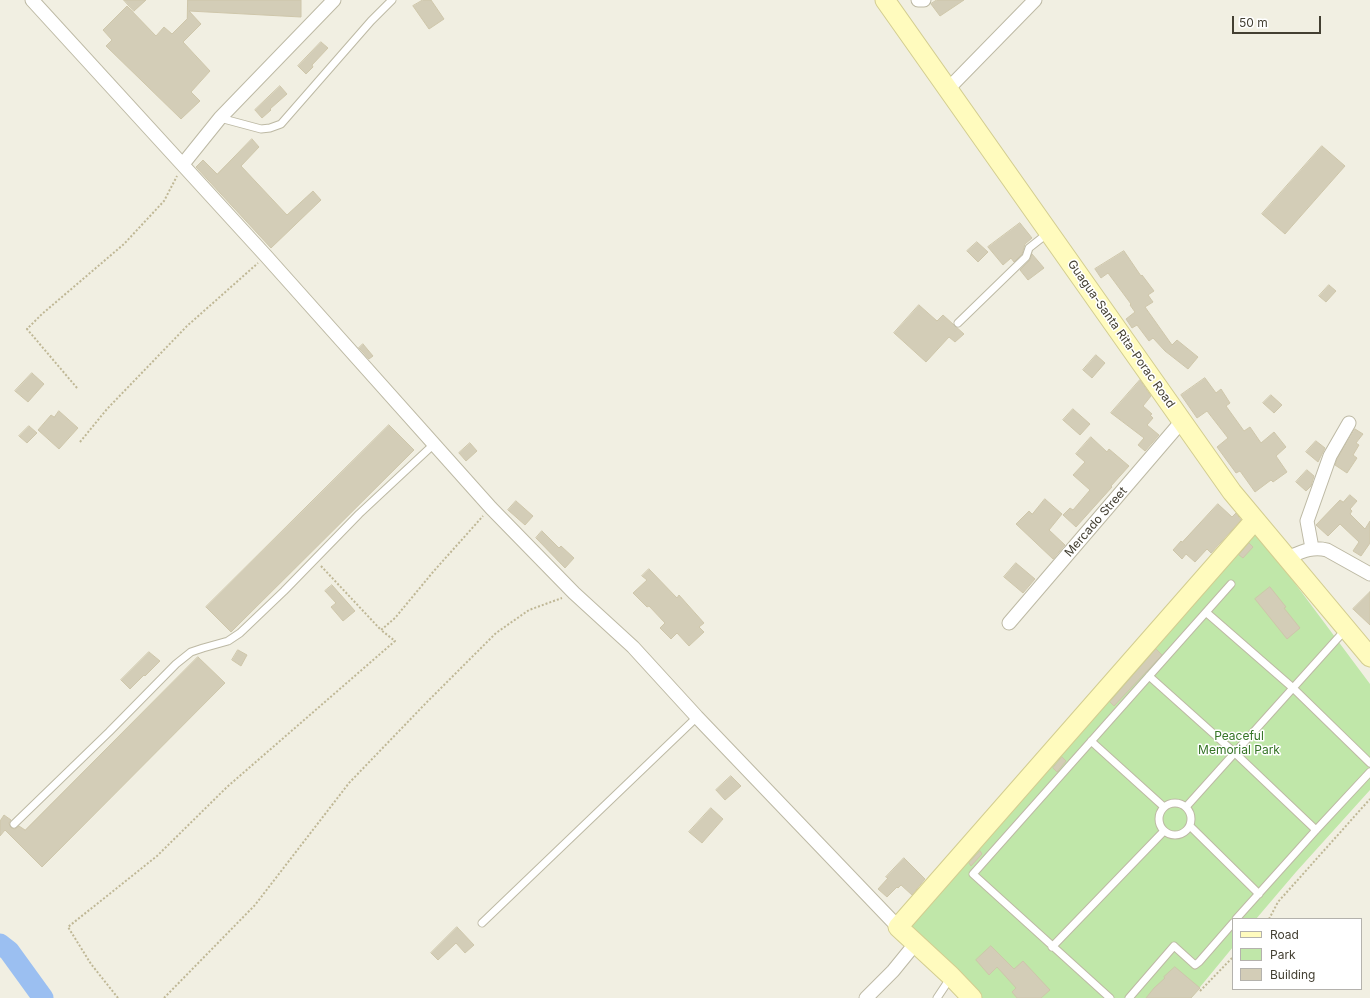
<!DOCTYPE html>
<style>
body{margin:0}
#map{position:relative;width:1370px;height:998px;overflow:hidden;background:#f1efe2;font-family:Inter,sans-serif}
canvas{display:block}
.legend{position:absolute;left:1232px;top:918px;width:130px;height:72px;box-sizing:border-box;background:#fff;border:1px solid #b4b2ad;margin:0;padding:5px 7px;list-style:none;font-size:12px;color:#433f32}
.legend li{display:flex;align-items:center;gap:8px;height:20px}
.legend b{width:20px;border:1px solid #b4b2ad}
.scale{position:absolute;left:1232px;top:16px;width:89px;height:18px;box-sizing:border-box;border:2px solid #433f32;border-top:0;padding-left:5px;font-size:12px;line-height:14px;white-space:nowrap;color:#433f32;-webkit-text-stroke:3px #fff;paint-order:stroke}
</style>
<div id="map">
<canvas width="1370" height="998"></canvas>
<ul class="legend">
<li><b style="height:5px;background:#fffbbe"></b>Road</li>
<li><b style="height:11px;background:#c0e7a9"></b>Park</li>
<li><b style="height:11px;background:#d3cdb7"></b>Building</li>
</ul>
<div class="scale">50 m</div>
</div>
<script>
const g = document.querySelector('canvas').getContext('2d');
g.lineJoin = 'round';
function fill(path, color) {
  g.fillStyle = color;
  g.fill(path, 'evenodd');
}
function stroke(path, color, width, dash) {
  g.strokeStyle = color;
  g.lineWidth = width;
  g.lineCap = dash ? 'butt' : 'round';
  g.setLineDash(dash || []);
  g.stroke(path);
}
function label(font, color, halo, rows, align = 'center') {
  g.font = font + ' Inter,sans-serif';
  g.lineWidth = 3;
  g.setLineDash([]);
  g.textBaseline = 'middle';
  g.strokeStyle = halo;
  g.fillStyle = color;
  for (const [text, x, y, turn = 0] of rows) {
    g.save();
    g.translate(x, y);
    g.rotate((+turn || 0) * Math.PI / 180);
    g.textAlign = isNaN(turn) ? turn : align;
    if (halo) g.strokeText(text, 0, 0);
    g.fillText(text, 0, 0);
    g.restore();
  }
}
fill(new Path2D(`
 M1253,527l117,157v106l-74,82 -40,47h-23v28l-42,51h-212l-69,-70z`), '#c0e7a9');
stroke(new Path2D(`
 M0,944l9,7 34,47`), '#9bbff1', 21);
const building = new Path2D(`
 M124,0h22l-12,11z
 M188,0h113v17l-112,-6 12,13 -18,18 27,29 -19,21 9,9 -19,18 -75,-73 6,-6 -9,-10 24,-24 29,30 8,-9 8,7 15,-15z
 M423,0h8l13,19 -15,10 -16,-23z
 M937,0h27l-24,16 -9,-12z
 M321,42l7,6 -16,17 1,2 -7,7 -8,-8z
 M280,86l7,8 -17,15 1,1 -9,8 -7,-8z
 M252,139l7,8 -18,19 46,49 26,-24 8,9 -50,48 -75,-81 7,-7 14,14z
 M1322,146l23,20 -60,68 -23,-20z
 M1020,223l12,15 -7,6 -3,10 -8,8 -3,-4 -8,7 -15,-18z
 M977,242l11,10 -10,10 -11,-11z
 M1124,251l17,25 1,-1 12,16 -6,4 5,7 -8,5 27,38 5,-5 21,17 -10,12 -23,-18 -12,-13 -4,3 -12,-16 -5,3 -6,-9 9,-7 -5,-7 1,-1 -23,-31 -7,5 -6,-9z
 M1032,254l12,14 -16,12 -8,-10 10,-10z
 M1329,285l7,6 -10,11 -7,-6z
 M919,305l18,16 6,-6 21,19 -9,8 -6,-5 -23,25 -32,-29z
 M363,344l10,12 -4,3 -10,-11z
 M1096,355l9,8 -13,15 -9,-8z
 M32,373l12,11 -16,18 -13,-11z
 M1205,378l11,15 5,-4 9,14 -4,3 18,25 6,-4 11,16 13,-11 12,15 -10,9 11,16 -14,10 -2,-2 -16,12 -15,-21 -4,2 -19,-26 11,-9 -21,-27 -10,7 -16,-23z
 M1140,380l11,16 -8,10 9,8 -2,1 3,3 -6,7 12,10 -14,16 -7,-6 6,-7 -33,-25z
 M1271,395l11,10 -8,8 -11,-10z
 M1073,409l17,15 -10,11 -17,-15z
 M59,411l19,17 -19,21 -21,-19 13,-15 3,2z
 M389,425l25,25 -183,182 -25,-25z
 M29,426l8,7 -10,10 -8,-7z
 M1355,429l8,5 -7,9 3,2 -6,10 4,3 -10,15 -12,-8 2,-6z
 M1091,437l16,15 2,-3 20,17 -18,20 1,1 -36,40 -13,-12 7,-7 3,2 17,-20 -17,-15 12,-13 -9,-8z
 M1316,441l9,7 -7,14 -12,-10z
 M470,443l7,8 -11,10 -7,-8z
 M1307,470l7,6 -3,10 -5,5 -10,-9z
 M1350,495l7,6 -7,8 2,2 -2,3 15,15 5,-8v22l-9,13 -8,-5 6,-9 -19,-18 -12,12 -12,-11 24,-25 3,2z
 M1045,499l17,15 -13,16 16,15 -12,14 -37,-35 13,-13 3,3z
 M516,501l17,15 -8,9 -17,-15z
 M1218,504l14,13 4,-4 5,7 -30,33 -4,-4 -12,13 -9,-8 -4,5 -9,-9 8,-9 1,1z
 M542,531l17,17 2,-2 13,12 -9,10 -29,-30z
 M1249,543l4,4 -10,11 -4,-3z
 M1016,563l19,16 -12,14 -19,-16z
 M649,569l28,29 2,-3 25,28 -5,4 5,5 -15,14 -12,-13 -6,6 -11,-11 5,-5 -16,-17 -2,1 -14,-14 14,-13 -5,-4z
 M332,585l23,26 -12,10 -12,-14 5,-4 -11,-12z
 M1270,587l16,20 -2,1 16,20 -13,11 -32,-40z
 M1370,592v33l-17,-16z
 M1156,649l6,6 -48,51 -4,-4z
 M238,650l9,5 -6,11 -9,-6z
 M149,652l11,9 -15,15 -1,-1 -14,14 -9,-9z
 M198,657l27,26 -183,184 -37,-37 -5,6v-15l4,-6 7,5 -2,3 2,5 4,1 4,-3 6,4z
 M1062,757l4,4 -9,11 -4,-4z
 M731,776l10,10 -16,14 -9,-10z
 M711,808l12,11 -21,24 -13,-11z
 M980,851l2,3 -11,12 -2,-3z
 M904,858l21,21 -13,16 -11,-10 -3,3 -1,-1 -10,10 -9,-8 10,-11 -2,-1z
 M457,927l17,18 -9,8 -9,-10 -18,17 -7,-7z
 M991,946l23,23 9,-8 27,29 -9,8h-24l-5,-6 4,-4 -19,-21 -8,8 -13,-15z
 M1175,967l25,21 -9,10h-45l8,-10 11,-10 -1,-1z`);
fill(building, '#d3cdb7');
stroke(building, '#cec6aa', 1);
const lane = new Path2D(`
 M220,118l41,11 9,-1 11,-4 90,-103 21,-21
 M958,323l68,-66 3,-9 19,-15
 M1207,613l86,75 77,75
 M1149,676l86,77 81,77
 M1091,741l73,66
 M1159 819a16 16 0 1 1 32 0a16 16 0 1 1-32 0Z
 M1186,807l160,-178
 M14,824l95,-92 67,-68 15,-12 12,-4 25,-7 12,-8 44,-42 75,-77 74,-69
 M1190,826l69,68
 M1236,919l80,-89 54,-58
 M482,923l215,-206
 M1052,947l112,-116
 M937,998l14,-21
 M1110,998l-137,-124 258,-290
 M1129,998l45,-52 21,19 4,-3 34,-39`);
const street = new Path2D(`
 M32,0l234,256 225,252 83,85 59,54 64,70 201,210
 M918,0h6
 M948,89l87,-89
 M183,164l37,-46 114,-118
 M1312,548l-5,-27 23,-65 19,-33
 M1287,558c14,-6 25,-12 40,-8l43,24
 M1009,623l173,-202
 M866,998l27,-27 22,-27`);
const secondary = new Path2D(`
 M885,0l347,492 138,165
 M972,998l-21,-22 -53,-49 357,-407`);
stroke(lane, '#bdb9a4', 9);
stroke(street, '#bdb9a4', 15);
stroke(secondary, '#d3cd90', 21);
stroke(new Path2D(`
 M77,388l-50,-59 15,-15 82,-70 40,-43 13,-25
 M80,442l27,-33 80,-83 71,-63
 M321,566l60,64 14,-12 38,-46 50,-56
 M1269,919l9,-17 92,-103
 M1200,991l33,-34
 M118,998l-27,-34 -23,-37 89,-71 70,-69 168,-146 -14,-11
 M164,998l91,-93 94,-122 77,-80 70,-70 33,-23 33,-12`), '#bfb795', 2, [2, 2]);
stroke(lane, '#fff', 7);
stroke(street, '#fff', 13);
stroke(secondary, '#fffbbe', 19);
label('12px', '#433f32', '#fff', [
 ["Guagua-Santa Rita-Porac Road",1121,334,55],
 ["Mercado Street",1096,522,-49]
]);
label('12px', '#357426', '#fff', [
 ["Peaceful",1239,736],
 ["Memorial Park",1239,750]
]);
</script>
